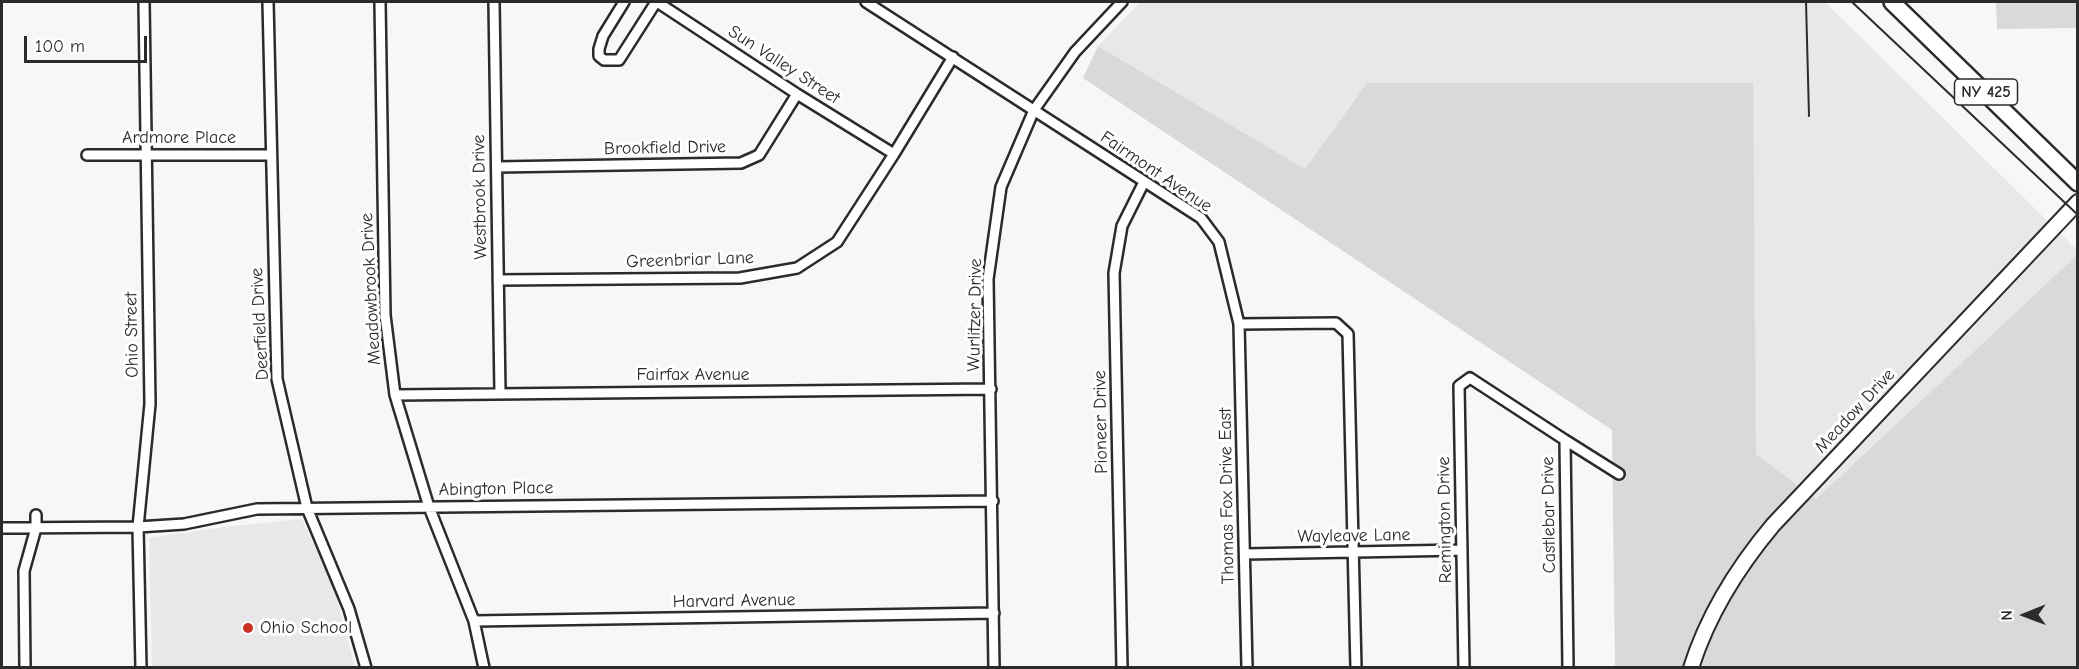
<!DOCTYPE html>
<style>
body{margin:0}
#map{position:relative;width:2079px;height:669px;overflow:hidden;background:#f7f7f7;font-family:"Comic Neue",sans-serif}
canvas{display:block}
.frame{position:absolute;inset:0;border:3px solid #2b2b2b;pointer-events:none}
.north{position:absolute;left:1995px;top:585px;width:60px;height:60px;-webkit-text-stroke:4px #fff;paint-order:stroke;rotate:269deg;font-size:16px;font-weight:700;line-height:24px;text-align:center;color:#2b2b2b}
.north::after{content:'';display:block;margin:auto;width:21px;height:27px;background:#2b2b2b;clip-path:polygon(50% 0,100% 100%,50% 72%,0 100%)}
.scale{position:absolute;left:24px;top:36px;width:123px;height:27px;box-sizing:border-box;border:3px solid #2b2b2b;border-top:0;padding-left:8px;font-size:18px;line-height:21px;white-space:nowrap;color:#2b2b2b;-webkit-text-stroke:4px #fff;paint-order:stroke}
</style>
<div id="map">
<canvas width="2079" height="669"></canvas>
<div class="frame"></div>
<div class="north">N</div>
<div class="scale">100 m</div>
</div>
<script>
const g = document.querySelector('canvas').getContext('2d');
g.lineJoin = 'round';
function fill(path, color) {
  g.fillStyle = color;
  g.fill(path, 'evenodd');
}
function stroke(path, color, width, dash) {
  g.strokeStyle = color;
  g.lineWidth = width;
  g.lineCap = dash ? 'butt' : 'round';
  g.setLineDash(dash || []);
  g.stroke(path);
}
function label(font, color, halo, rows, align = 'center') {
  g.font = font + ' "Comic Neue",sans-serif';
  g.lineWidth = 6;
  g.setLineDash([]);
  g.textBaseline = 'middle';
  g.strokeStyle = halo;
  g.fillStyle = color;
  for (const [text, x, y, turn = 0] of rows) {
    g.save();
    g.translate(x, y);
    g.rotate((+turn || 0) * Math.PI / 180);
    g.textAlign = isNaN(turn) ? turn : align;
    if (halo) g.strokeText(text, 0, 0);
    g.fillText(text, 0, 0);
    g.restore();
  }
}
fill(new Path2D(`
 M1140,2h685l252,248v5l-261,244 -60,-45 -4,-370 -385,-1 -62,86 -207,-123z
 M302,519l32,69 21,79h-203l-3,-129 75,-11z`), '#e8e8e8');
fill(new Path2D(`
 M1996,2h81v26l-80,1z
 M1098,46l207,123 62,-86h386l3,371 60,45 261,-244v412h-462l-3,-237 -529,-352z`), '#d9d9d9');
const street = new Path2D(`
 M268,2l9,377 30,129 42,101 17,59
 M380,2l5,313 10,80 34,112 45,114 10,47
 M494,2l6,391
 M624,2l-21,34 -4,13v7l5,4h15l37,-58
 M657,2l140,92 97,60
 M866,2l335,216 18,24 20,82 8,344
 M87,155h183
 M497,167l244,-4 18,-8 38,-61
 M498,280l242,-2 57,-10 40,-26 57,-88 59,-97
 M1239,324l97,-1 12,11 8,334
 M395,395l596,-6
 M1565,440l54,34
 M2,528l136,-1 46,-3 73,-15 736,-8
 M1245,554l217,-4
 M474,621l520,-8
 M25,668l-1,-97 12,-43v-13
 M141,668l-3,-141 12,-123 -6,-402
 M994,668l-6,-389 13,-92 33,-77 41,-58 47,-50
 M1122,668l-8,-395 8,-47 22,-44
 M1464,668l-5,-282 11,-8 95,62 3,228`);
const secondary = new Path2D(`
 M1691,668c17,-54 46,-100 82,-143l305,-323`);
const primary = new Path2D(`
 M1892,2l186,181`);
stroke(street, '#2b2b2b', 14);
stroke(secondary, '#2b2b2b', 18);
stroke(primary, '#2b2b2b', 20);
stroke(street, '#fff', 9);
stroke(secondary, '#fff', 14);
stroke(primary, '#fff', 15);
stroke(new Path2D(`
 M1806,2l3,114
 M1852,2l226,213`), '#2b2b2b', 2);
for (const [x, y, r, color] of [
 [248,628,6,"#c8321e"]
]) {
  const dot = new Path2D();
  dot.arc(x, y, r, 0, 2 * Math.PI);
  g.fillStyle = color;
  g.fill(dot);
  stroke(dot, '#fff', 2);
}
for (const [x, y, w] of [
 [1986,92,63]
]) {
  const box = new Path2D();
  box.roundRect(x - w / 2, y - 13, w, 26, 4.5);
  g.fillStyle = '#fff';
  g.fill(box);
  stroke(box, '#2b2b2b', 1.5);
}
label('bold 16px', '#2b2b2b', null, [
 ["NY 425",1986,92]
]);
label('18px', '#2b2b2b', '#fff', [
 ["Sun Valley Street",784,65,33],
 ["Ardmore Place",179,138],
 ["Brookfield Drive",665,148,-1],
 ["Fairmont Avenue",1156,172,34],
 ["Westbrook Drive",480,197,-91],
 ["Greenbriar Lane",690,260,-2],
 ["Meadowbrook Drive",371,289,-93],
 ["Wurlitzer Drive",975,315,-89],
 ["Deerfield Drive",260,324,-93],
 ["Ohio Street",132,335,-91],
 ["Fairfax Avenue",693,375],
 ["Meadow Drive",1855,411,-47],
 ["Pioneer Drive",1101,422,-91],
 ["Abington Place",496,489,-1],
 ["Thomas Fox Drive East",1227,496,-91],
 ["Castlebar Drive",1549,515,-91],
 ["Remington Drive",1445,520,-91],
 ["Wayleave Lane",1354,536,-1],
 ["Harvard Avenue",734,601,-1]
]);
label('18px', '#2b2b2b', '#fff', [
 ["Ohio School",260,628]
], 'left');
</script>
